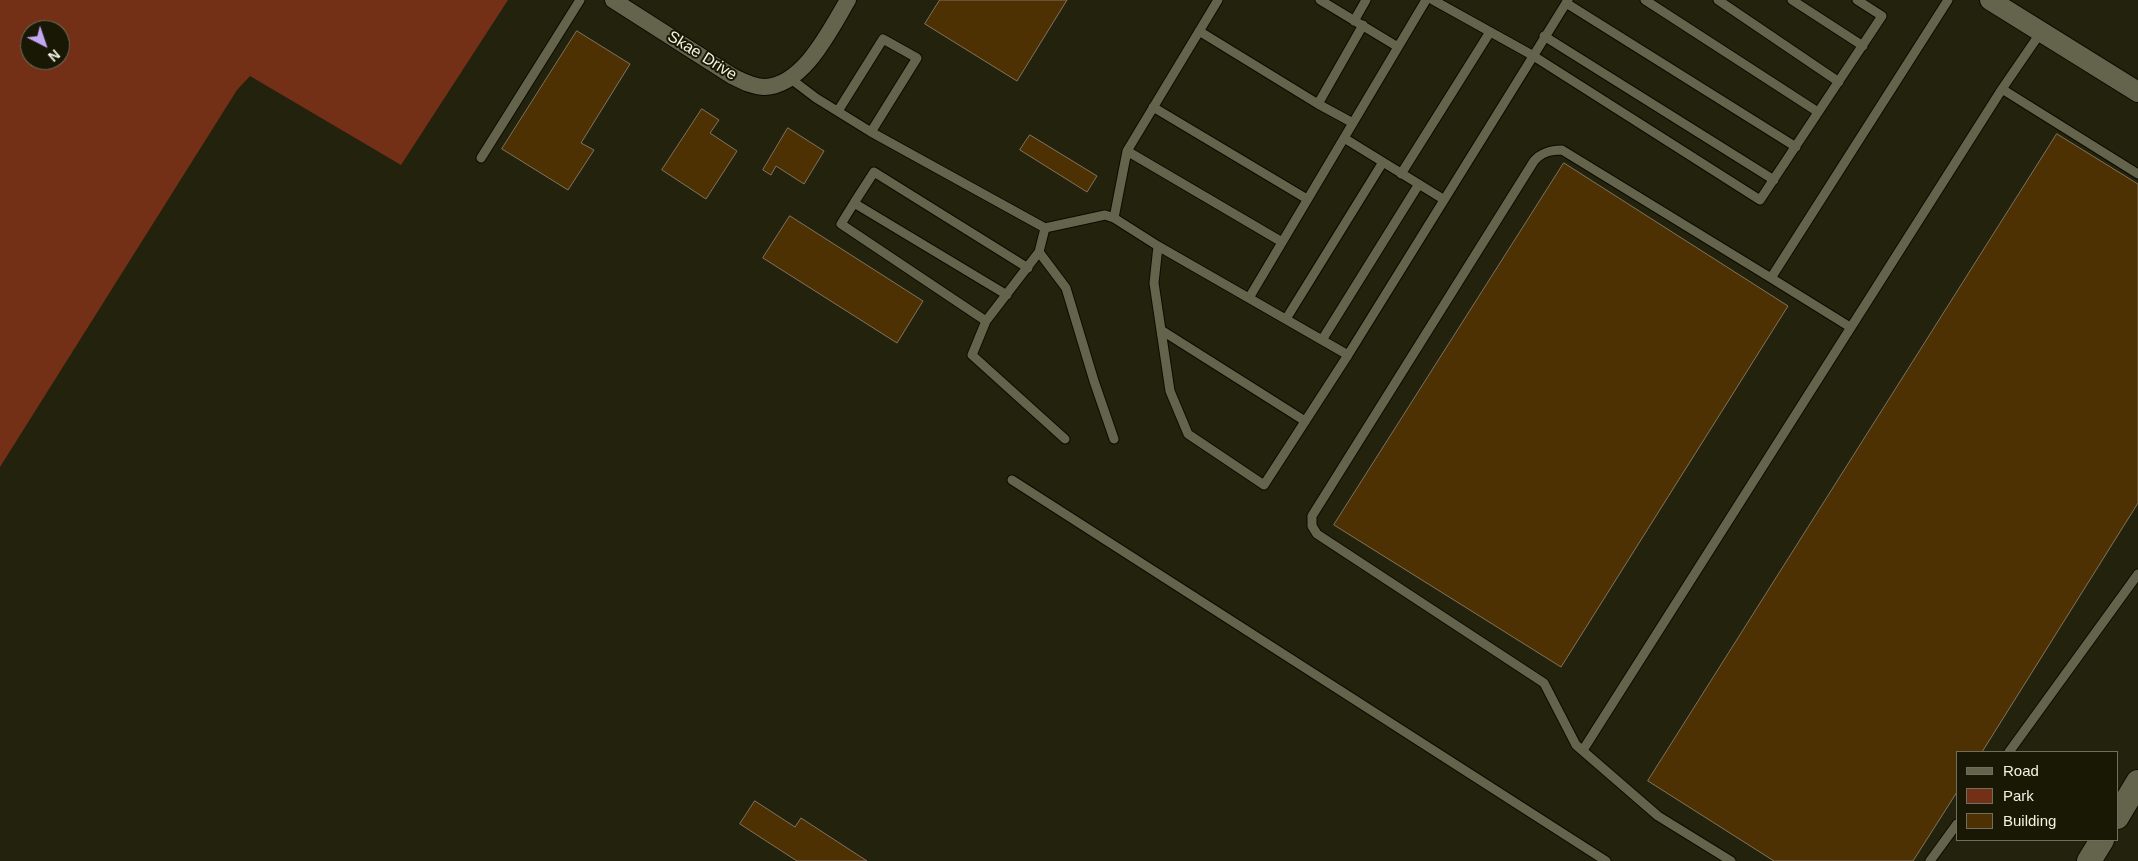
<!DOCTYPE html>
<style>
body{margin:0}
#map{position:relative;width:2138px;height:861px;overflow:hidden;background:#23220d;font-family:Helvetica,sans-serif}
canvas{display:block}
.legend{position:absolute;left:1956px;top:751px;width:162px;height:90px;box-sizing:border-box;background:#191804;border:1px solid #706f5e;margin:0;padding:6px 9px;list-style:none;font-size:15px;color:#f2f2e4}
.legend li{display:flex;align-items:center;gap:10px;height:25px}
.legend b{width:25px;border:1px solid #706f5e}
.north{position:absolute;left:20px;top:20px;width:50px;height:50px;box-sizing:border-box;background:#191804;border:1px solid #706f5e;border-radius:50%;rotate:139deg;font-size:14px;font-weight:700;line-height:20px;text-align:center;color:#f2f2e4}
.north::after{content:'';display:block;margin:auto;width:18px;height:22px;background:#c3a7f2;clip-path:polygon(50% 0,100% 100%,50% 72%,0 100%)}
</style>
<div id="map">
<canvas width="2138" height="861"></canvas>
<ul class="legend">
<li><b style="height:6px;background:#64634c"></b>Road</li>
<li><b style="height:14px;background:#733017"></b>Park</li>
<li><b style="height:14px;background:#4e3102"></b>Building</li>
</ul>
<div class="north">N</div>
</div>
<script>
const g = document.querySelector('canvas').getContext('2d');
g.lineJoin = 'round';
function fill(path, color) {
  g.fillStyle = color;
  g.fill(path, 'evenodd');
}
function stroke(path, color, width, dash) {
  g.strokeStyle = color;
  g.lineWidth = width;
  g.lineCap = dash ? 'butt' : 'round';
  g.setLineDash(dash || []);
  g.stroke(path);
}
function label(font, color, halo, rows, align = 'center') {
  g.font = font + ' Helvetica,sans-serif';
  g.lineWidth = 4;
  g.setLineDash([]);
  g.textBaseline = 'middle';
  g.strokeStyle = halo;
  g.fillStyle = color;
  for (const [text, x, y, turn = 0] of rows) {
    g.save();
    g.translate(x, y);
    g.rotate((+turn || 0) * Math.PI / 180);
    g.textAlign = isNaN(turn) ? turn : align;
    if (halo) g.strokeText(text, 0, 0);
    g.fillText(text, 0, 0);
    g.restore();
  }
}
fill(new Path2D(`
 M0,0h508l-107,165 -151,-89 -13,14 -237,377zM30,30h30v30h-30z`), '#733017');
const building = new Path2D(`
 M940,0h127l-50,81 -92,-57z
 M577,31l53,33 -49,79 13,7 -26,40 -66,-41z
 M702,109l17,11 -9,13 27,18 -31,48 -44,-29z
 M788,128l36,23 -20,33 -28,-18 -5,9 -8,-5z
 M2057,134l81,50v319l-156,249h-25v40l-44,69h-139l-126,-80z
 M1030,135l67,41 -10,16 -67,-42z
 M1564,163l224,143 -227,361 -227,-142z
 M790,216l133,85 -26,42 -134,-85z
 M755,801l40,26 6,-9 66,43h-70l-57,-37z`);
fill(building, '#4e3102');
stroke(building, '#83735f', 1);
const service = new Path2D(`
 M1320,0l78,47
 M1433,0l99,55 228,145 122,-184 -25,-16
 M1645,0l173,112
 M1718,0l121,82
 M1792,0l71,46
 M1566,3l230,144
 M1354,21l12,-21
 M1199,31l119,73 35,19
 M1544,36l230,144
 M791,79l25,19 55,34 46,-74 -34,-19 -45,72
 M2002,89l136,85
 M1318,104l45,-79
 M1153,107l154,92
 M871,132l174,96 -6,24 -53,69 -14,34 93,84
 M1344,138l99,61
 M1127,151l155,91
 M481,158l99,-158
 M1401,174l89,-142
 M854,203l-13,21 145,97
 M1114,218l13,-67 91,-151
 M1045,228l60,-13 9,3 44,28 190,109 220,-355
 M1158,246l-4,37 16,108 18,43 76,51 84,-130
 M1039,252l27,36 28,93 20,58
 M1771,278l79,49
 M1007,295l-153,-92 20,-31 154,96
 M1249,298l177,-298
 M1286,319l97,-157
 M1161,330l144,91
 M1322,340l97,-156
 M1012,480l594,381
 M1583,750l419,-661 39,-57
 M2009,752l129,-178
 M1731,861l-73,-45 -82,-71 -32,-62 -227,-149 -5,-8v-10l222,-355c8,-9 17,-11 28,-11l209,128 177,-278
 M1930,861l27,-37`);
const minor = new Path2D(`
 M613,0l119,76c10,5 21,11 33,11 39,-2 65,-57 83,-87`);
const tertiary = new Path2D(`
 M1990,0l148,92`);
const secondary = new Path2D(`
 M2117,817l21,-35
 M2089,861l13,-21`);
stroke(service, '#0c0b00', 11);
stroke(minor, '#0c0b00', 18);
stroke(tertiary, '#0c0b00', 22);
stroke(secondary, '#0c0b00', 26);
stroke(service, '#64634c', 9);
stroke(minor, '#64634c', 16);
stroke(tertiary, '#64634c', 20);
stroke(secondary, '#64634c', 24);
label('16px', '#f2f2e4', '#191804', [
 ["Skae Drive",702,56,32]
]);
</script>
